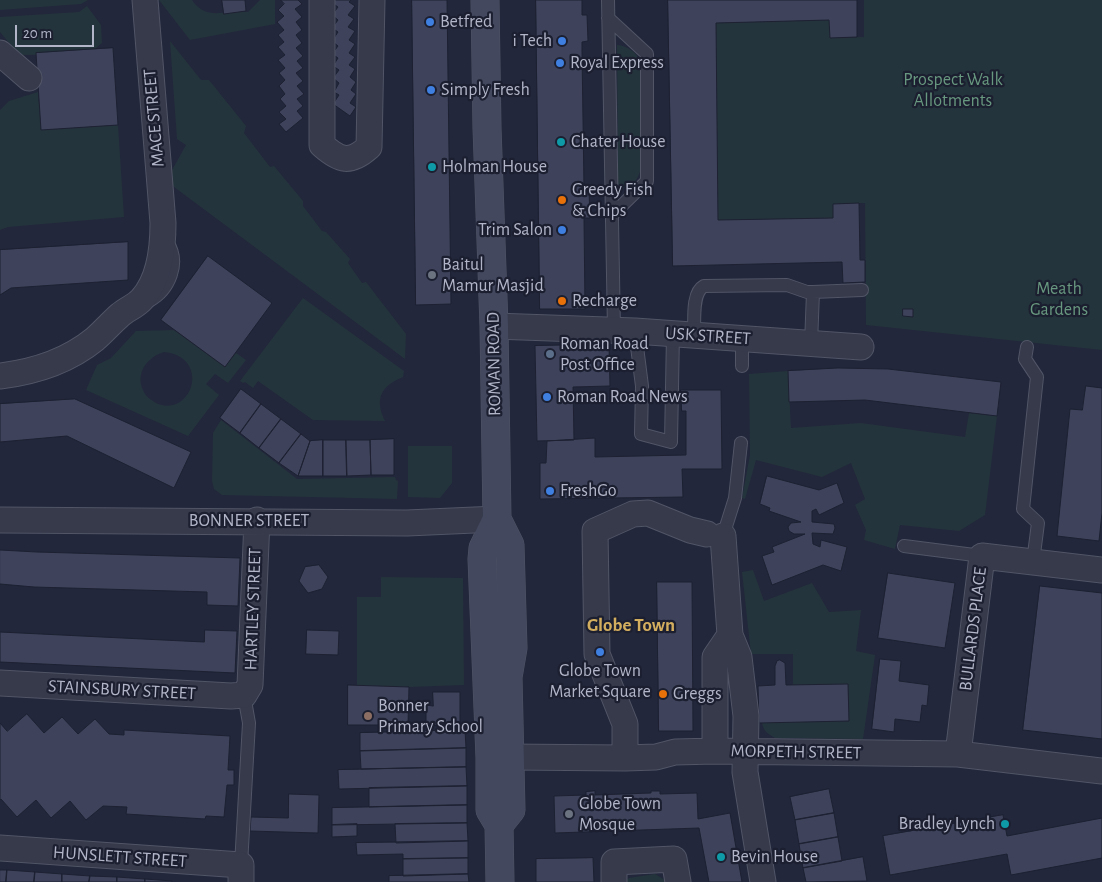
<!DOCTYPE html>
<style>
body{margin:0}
#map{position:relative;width:1102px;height:882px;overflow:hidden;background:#22273b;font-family:"Alegreya Sans",sans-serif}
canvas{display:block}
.scale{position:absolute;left:15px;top:25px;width:79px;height:22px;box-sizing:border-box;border:2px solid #b1b5c7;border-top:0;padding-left:6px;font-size:15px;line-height:18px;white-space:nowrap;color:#b1b5c7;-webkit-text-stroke:4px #1b1f30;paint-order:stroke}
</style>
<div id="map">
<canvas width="1102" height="882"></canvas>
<div class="scale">20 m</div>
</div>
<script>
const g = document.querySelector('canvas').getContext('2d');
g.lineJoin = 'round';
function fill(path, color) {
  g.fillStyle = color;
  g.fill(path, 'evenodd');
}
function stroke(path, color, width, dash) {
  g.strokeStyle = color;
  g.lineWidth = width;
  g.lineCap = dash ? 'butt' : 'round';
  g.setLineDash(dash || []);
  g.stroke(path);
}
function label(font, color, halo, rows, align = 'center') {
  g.font = font + ' "Alegreya Sans",sans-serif';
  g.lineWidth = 4.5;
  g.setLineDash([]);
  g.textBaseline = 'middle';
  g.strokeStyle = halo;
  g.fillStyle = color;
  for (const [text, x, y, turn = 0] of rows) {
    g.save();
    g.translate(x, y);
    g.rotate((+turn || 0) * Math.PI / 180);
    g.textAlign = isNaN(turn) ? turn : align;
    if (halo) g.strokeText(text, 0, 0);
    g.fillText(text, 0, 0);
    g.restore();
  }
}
fill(new Path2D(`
 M0,0h88l-7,4 -81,6z
 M159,0h33c15,23 36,8 56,12l12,-12h15v24l-85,16z
 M864,0h238v350l-236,-25 -1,-122 -32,1v14l-115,2 -2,-197 113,-3 1,18 34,-1z
 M87,6l14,19 1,18 -13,11 -66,1 -8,-5 -15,-18v-15l79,-5z
 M170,41l31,39h8l37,46 -2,7 26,34 4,-1 29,35v5l19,25 4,1 24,27 -2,4 14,20 4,-1 40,52 -1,25 -239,-178 20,-36 -9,-6z
 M617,45c11,1 20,7 24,19v105c-4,13 -9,18 -23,21z
 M38,92l3,38 77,-5 6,92 -116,10 -8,3v-120l9,-9z
 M303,298l101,73 -1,6c-22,9 -29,22 -18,44l-72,-1 -55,-39 -5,7 -8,-6 -2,1 -3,-2z
 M174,330l51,37 11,-14 10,7 -18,23 -13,-9 -9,10 13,11 -31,41 -102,-46 11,-25 14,-7 25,-27zM164,352c48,5 28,67 -8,51 -5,-3 -11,-7 -13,-13 -8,-18 5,-33 21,-38z
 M788,371l3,57 70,-5 104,14 4,-24 28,3 -12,99 -26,16 -59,-6 -5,24 -31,-9 2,-10 -11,-25 10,-6 -14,-36 -29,14 -66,-17 -11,39 -3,-1 8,-43 -1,-81z
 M221,420l76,59 98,-2 1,3 2,1 -1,18 -175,-4 -8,-6 -2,-8 1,-48z
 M408,446h44v37l-12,15 -32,-1z
 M753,570l11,31 48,-18 17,29 32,-2 -5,41 19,4 -12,84 -88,-1c-7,-4 -12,-7 -13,-16l87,-1 -1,-36h-55v-31h-42l-9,-82z
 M381,577l82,1 1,107 -55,2 -52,-1v-89h24z
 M655,874l13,8h-44l5,-4z`), '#24343c');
const building = new Path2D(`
 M222,0h23l1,11 -22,3z
 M281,0h17l4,4 -7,5 7,8 -6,5 6,8 -6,5 6,8 -6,5 7,8 -6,5 6,7 -7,5 7,8 -6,5 7,8 -7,5 6,7 -6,5 6,7 -17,14 -7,-8 7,-5 -7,-7 7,-6 -6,-7 5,-5 -6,-8 6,-6 -6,-7 6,-5 -7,-8 7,-5 -7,-8 6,-5 -6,-7 6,-5 -7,-8 7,-6 -6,-6 6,-6z
 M334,0h17l-2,2 6,4 -7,9 6,4 -6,8 7,4 -6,9 6,4 -6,9 6,4 -6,8 6,4 -5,8 6,5 -5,8 5,4 -6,9 6,4 -6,9 -17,-12 6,-9 -5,-3 5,-9 -6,-5 6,-8 -6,-4 5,-8 -6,-4 6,-8 -6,-5 6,-9 -6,-4 6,-8 -6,-5 6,-8 -6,-4z
 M412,0h35l4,304 -35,1z
 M536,0h46v15h5l1,26 -6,1v10l2,136 1,3h4l1,27h-6l1,91h-45z
 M668,0h189v37l-27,1 -1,-18 -113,3 2,197 115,-2v-14l26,-1 1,57h5v22l-22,1 -1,-21 -169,4z
 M113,48l5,77 -77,5 -5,-77z
 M128,242v38l-117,8 -11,7v-45z
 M208,256l64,47 -47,64 -64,-47z
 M903,309h10v8l-10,-1z
 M609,344l1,42 -37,1 1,53 -37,1 -2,-95z
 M838,368l50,1 113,13 -4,34 -132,-16 -76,2 -1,-31z
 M1086,386l16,2v125l-3,28 -42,-5 13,-127 12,1z
 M241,389l20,15 -21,29 -20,-15z
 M681,390h40l1,79h-40l1,28 -143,2v-36h6l1,-22 48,-3v19l91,-2v-44h-4z
 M75,399l116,53 -17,36 -107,-52 -67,6v-38z
 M261,404l20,15 -22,29 -19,-15z
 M281,419l20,15 -22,29 -20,-15z
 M301,434l9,7 -12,35 -19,-13z
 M394,439v36h-23l-1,-35z
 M323,440v36h-25l12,-35z
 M323,440h23l1,36h-24z
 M346,440h24l1,35 -24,1z
 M767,476l52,14 18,-7 7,20 -25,12 -3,-6 -4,2v11l22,2 1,4 -2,6 -21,-1 1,11 7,3 1,-7 26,7 -6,24 -18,-6 -51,20 -10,-29 12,-4 -2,-5 33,-13h-11l-5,-3 -1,-4 3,-4 10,-1 -32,-11 1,-3 -10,-4z
 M0,550l37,2 203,6 -2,48 -31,-1v-13l-173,-5 -34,-3z
 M319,565l9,12 -6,12 -14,4 -9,-12 6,-14z
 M888,573l67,10 -10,65 -67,-10z
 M657,582h35l1,149h-34z
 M1040,586l62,7v146l-79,-9z
 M205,630l32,1 -2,42 -235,-11v-30l204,10z
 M307,630l32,1 -1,24 -32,-1z
 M880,659l21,2 -2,20 30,4 -2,21 -5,-1 -2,17 -25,-3 -1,13 -22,-3z
 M780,660l5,3 1,22 62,-1 1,37 -90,2 -1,-37 17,-1v-19l2,-5z
 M348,685l61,2 -1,38h-60z
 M433,692h27v35l-34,-2v-20l7,1z
 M27,714l17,19 18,-16 16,17 17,-15 14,15 15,1v-5l106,6 -2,34h6v15h-7l-3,32 -18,-1 -1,3 -79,-5 1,-7 -24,-1 -17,14 -16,-19 -19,17 -15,-18 -19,17 -16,-18 -1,1v-77l7,8z
 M465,730l1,18 -106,3v-18z
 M466,748v19l-105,2 -1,-18z
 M466,767l1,19 -128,3 -1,-19z
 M467,786v19l-98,2v-19z
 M829,789l5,24 -39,7 -5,-23z
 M595,791v4l56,-2v-2h9v3l37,-1 1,26 32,-6 12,69h-33l-10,-54 -144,5 -1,-37 32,-1v-3z
 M289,794l30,1 -1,38 -68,-2 1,-14 37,1z
 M467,805v18l-135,2v-17z
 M834,813l4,24 -39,7 -4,-24z
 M1003,815l4,21 95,-18v40l-91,17 -4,-21 -117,21 -7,-39z
 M467,823l1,18 -72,2 -1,-19z
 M357,824v12l-25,1v-12z
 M838,837l4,24 -39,7 -4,-24z
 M468,841v17l-65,1v-5l-46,1 -1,-12z
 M863,857l4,24 -61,1 -3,-14z
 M468,858v16l-65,2v-17z
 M593,858l1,24h-58v-23z
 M0,870h7l-1,12h-6z
 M7,870l28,2 -1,10h-28z
 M35,872l27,2v8h-28z
 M62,874l28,2 -1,6h-27z
 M468,874l1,8h-80v-6z
 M90,876l27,1v5h-28z
 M117,877l28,2v3h-28z
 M145,879l27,2v1h-27z`);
fill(building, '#3e435b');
stroke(building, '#1d2132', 1);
const lane = new Path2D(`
 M608,0l6,330
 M608,18l39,36v127l-35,34
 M813,292l49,-2
 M149,301c20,-11 32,-38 18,-59
 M635,331l7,55 -1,48 30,8 2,-108
 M694,335c1,-13 -3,-42 10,-49l83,-1 20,7h6l-2,52
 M1027,347l-2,12 12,18 -14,132 15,14 -5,39
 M742,366v-28
 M718,535l5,1 12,-38 6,-55
 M904,546l78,10
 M241,865l8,-142 -5,-28`);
const street = new Path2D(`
 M322,0v145c18,16 28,19 47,2l3,-147
 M0,53l29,25
 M494,326l141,5 226,16
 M0,376c34,-4 68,-15 95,-37 9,-8 17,-17 25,-24 7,-6 16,-9 22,-16 18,-20 21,-50 21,-76l-18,-223
 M0,520l407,3 90,-4
 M723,536l7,99 9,22 7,59 -1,56 18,110
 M0,683l231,13 13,-1 6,-10 7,-165
 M625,748v-24l-28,-70 -2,-123 38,-17 15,-1 42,17 17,4
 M715,751v-94l15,-22
 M958,754l24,-198 120,14
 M509,757l116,1 31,-1 19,-5 40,-1 243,3 144,17
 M0,848l241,17v17
 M614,882v-20l60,-3 4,23`);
const secondary = new Path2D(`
 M485,0l2,128 7,198 3,193 13,26 3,103 -5,29 3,133 -12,15
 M497,519l-14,29 -1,11 8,199v52l9,15 1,57`);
stroke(lane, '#515566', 14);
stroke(street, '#515566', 27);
stroke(secondary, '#515566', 29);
stroke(lane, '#363a4b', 12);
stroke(street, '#363a4b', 25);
stroke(secondary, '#44485f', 28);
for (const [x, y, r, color] of [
 [430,22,5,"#3f7fe0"],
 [562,41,5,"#3f7fe0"],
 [560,63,5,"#3f7fe0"],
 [431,90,5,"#3f7fe0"],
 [561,142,5,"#0f9aa8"],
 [432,167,5,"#0f9aa8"],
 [562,200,5,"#e8710a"],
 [562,230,5,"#3f7fe0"],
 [432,275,5,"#6b7280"],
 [562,301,5,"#e8710a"],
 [550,354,5,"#5c6f8a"],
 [547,397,5,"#3f7fe0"],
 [550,491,5,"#3f7fe0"],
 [600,652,5,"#3f7fe0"],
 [663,694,5,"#e8710a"],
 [368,716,5,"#8d6e63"],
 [569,814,5,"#6b7280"],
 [1005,824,5,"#0f9aa8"],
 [721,857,5,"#0f9aa8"]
]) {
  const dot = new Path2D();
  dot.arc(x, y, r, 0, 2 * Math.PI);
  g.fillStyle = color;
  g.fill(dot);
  stroke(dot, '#1b1f30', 2);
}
label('18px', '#b1b5c7', '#1b1f30', [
 ["Betfred",440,22],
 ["i Tech",552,41,"right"],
 ["Royal Express",570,63],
 ["Simply Fresh",441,90],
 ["Chater House",571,142],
 ["Holman House",442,167],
 ["Greedy Fish",572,190],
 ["& Chips",572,211],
 ["Trim Salon",552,230,"right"],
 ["Baitul",442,265],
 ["Mamur Masjid",442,286],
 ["Recharge",572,301],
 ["Roman Road",560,344],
 ["Post Office",560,365],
 ["Roman Road News",557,397],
 ["FreshGo",560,491],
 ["Globe Town",600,671,"center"],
 ["Market Square",600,692,"center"],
 ["Greggs",673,694],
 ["Bonner",378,706],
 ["Primary School",378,727],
 ["Globe Town",579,804],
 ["Mosque",579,825],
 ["Bradley Lynch",995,824,"right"],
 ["Bevin House",731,857]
], 'left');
label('18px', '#68987f', '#1b1f30', [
 ["Prospect Walk",953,80],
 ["Allotments",953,101],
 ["Meath",1059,289],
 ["Gardens",1059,310]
]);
label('18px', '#b1b5c7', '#1b1f30', [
 ["MACE STREET",154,118,-95],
 ["USK STREET",708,336,4],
 ["ROMAN ROAD",494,364,-91],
 ["BONNER STREET",249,521],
 ["HARTLEY STREET",253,609,-88],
 ["BULLARDS PLACE",973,629,-83],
 ["STAINSBURY STREET",122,690,3],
 ["MORPETH STREET",796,752,1],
 ["HUNSLETT STREET",120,857,4]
]);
label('bold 19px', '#d4ae5f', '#1b1f30', [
 ["Globe Town",631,625]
]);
</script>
